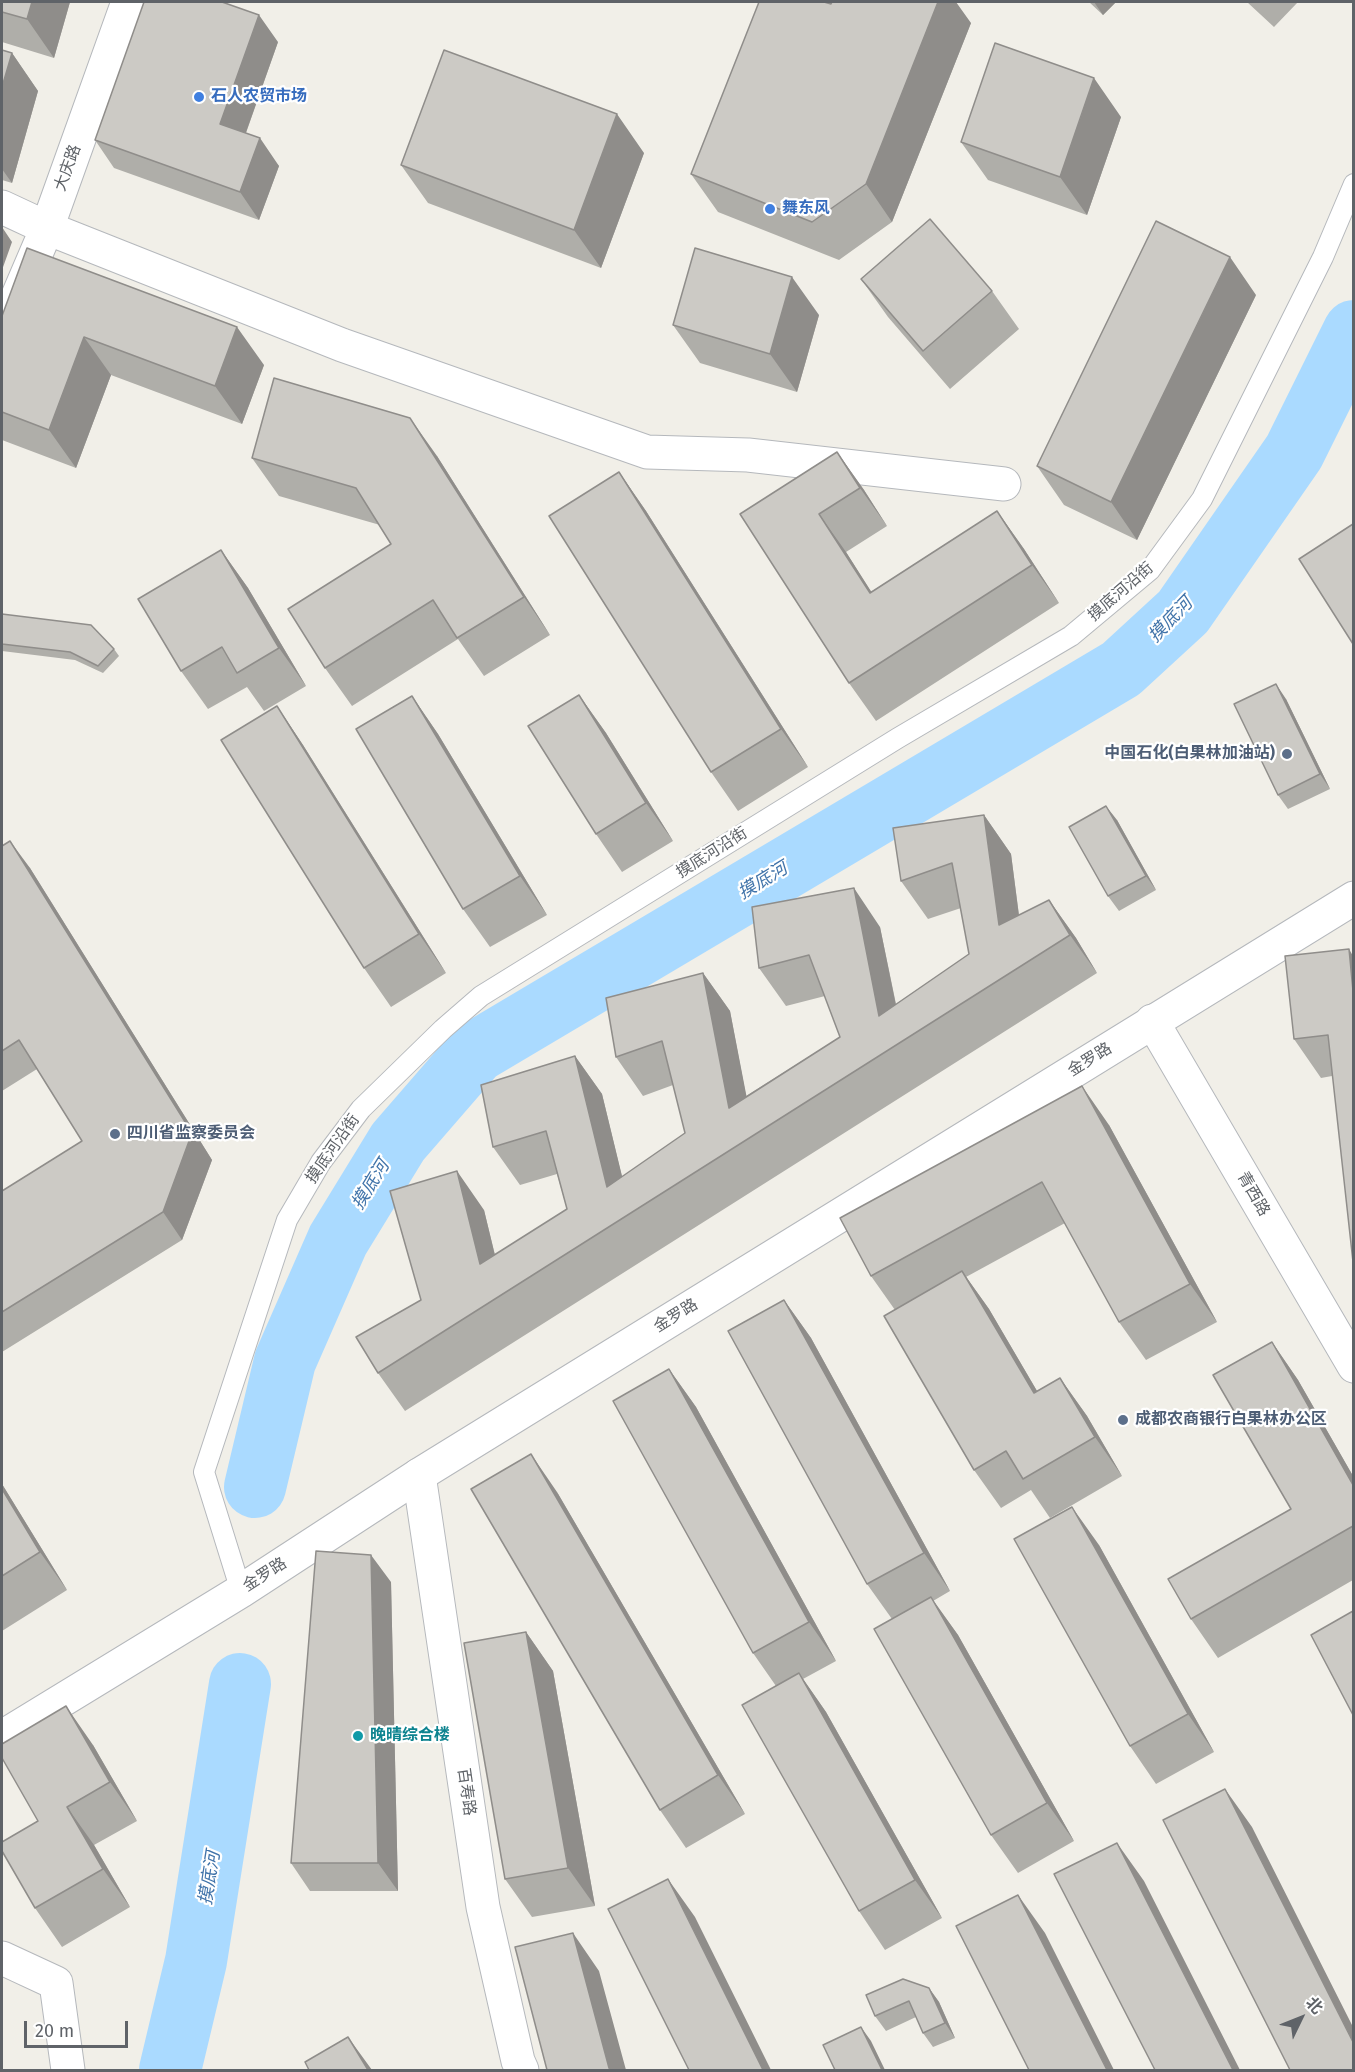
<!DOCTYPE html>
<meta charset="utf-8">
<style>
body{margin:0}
#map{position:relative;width:1355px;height:2072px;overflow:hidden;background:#f1efe8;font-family:"Fira Sans","Noto Sans SC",sans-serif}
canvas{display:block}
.frame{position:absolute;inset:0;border:3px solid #5f6368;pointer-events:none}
.north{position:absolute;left:1271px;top:1988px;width:60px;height:60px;-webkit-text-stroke:4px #fff;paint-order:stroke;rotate:47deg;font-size:16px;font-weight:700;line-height:24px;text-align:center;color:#5f6368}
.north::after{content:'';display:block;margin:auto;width:21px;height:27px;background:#5f6368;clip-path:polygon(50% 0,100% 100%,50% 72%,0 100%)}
.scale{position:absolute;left:24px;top:2021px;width:104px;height:27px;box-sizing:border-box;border:3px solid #5f6368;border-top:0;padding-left:8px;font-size:18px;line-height:21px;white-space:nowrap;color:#5f6368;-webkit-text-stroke:4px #fff;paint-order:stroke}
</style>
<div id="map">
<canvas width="1355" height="2072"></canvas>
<div class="frame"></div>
<div class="north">北</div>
<div class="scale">20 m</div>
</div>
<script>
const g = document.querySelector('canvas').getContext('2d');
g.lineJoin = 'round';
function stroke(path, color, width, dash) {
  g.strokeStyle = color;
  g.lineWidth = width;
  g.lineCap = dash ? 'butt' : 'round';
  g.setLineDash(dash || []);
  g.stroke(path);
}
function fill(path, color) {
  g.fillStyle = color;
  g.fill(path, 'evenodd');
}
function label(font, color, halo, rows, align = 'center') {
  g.font = font + ' "Fira Sans","Noto Sans SC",sans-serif';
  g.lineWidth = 4.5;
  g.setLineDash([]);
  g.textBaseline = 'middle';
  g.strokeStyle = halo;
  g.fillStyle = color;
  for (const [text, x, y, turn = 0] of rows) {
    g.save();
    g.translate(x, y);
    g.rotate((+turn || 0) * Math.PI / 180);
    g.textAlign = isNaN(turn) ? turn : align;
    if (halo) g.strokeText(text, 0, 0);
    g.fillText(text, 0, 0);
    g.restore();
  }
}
stroke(new Path2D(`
 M255,1487l30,-126 53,-121 60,-98 78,-90 645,-383 62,-57 111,-160 60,-121
 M170,2070l26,-109 44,-277`), '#aadaff', 62);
const service = new Path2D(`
 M241,1591l-37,-119 83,-252 34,-58 40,-53 82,-80 38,-33 417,-258 173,-102 79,-66 52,-71 121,-242 31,-73`);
const minor = new Path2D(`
 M2,207l45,21 295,117 305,107 101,3 256,29
 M2,333l45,-105 81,-226
 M1152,1021l202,345
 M419,1475l64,432 35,154 4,9
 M2,1958l54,25 12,87`);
const tertiary = new Path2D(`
 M2,1737l239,-146 178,-116 935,-577`);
stroke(service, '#b5b8bc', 22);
stroke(minor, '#b5b8bc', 35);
stroke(tertiary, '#b5b8bc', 35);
stroke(service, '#fff', 20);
stroke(minor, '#fff', 33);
stroke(tertiary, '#fff', 33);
fill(new Path2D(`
 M2,2h68l-16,56 -52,-16z
 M1089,2h27l-13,13z
 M1247,2h51l-24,25z
 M831,4l140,19 -79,199 -53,38 -121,-48 -27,-38z
 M278,42l-32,91 33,33 -20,54 -145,-52 -19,-28z
 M2,50l10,3 26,38 -26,92 -10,-3z
 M1121,117l-34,98 -99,-35 -27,-38z
 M644,153l-43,115 -173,-65 -27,-38z
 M861,279l131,12 27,38 -69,60 -62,-72z
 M1256,295l-119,245 -73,-35 -27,-39z
 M819,315l-22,77 -97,-29 -27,-38z
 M2,316l262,49 -22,59 -131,-49 -35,93 -74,-28z
 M837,452l27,38 23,36 -41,26 25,40 126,-81 27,38 35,54 -183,118 -27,-38 -109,-169z
 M437,456l113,179 -66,41 -26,-37 -106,67 -27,-38 66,-124 -11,-19 -101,-29 -27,-38z
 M619,472l27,39 162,256 -70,44 -27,-39z
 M221,550l27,38 58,98 -42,25 -17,-24 -39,22 -27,-38z
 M2,614l112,35 5,7 -16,17 -28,-13 -73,-9z
 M579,695l27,38 67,108 -51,31 -26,-38z
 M412,696l26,38 109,181 -57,32 -27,-38z
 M1286,699l44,90 -42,20 -10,-14z
 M277,706l26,39 143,228 -55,34 -27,-39z
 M984,815l27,39 8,61 30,-15 27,38 21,35 -692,438 -27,-38 43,-73 63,-90 11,45 72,-46 -10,-35 -37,11 -27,-38 82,-91 27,38 20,83 63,-44 -12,-48 -30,11 -27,-39 87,-84 27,38 16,85 94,-59 -15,-41 -39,10 -27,-38 121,-41 16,77 73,-50 -8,-46 -33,11 -27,-38z
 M1117,820l39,70 -37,21 -11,-15z
 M2,846l28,22 182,292 -30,80 -180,112v-161l80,-50 -45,-72 -35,22z
 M1349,949l-17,127 -11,2 -27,-39z
 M1109,1125l108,197 -71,38 -27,-38 -54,-99 -99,54 23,32 48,82 23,-13 27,38 35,60 -72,42 -19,-28 -30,18 -27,-38 -79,-160 -24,-34z
 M784,1300l27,38 139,253 -17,10 25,34 116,206 -56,32 -27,-38 -99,-216 -25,-35z
 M1272,1342l26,38 55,96v104l-135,78 -27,-39 100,-110z
 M669,1369l27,38 140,254 -33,18 23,33 116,206 -57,32 -26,-39 -83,-225 -23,-33z
 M2,1484l65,106 -65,41z
 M557,1492l188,322 -59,34 -26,-38z
 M1099,1545l115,207 -58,32 -26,-38z
 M391,1582l7,309h-88l-19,-28z
 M526,1632l27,39 42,235 -63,11 -27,-38z
 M93,1745l44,76 -43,24 36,62 -68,40 -27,-39 3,-87z
 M929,1988l10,14 16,36 -22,9 -10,-14 -7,-16 -30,14 -11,-15z`), '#afaea9');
fill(new Path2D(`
 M32,2h38l-16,56 -27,-39z
 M938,2h18l15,21 -79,199 -26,-38z
 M1094,2h22l-13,13z
 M259,15l19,27 -39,110 -19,-28z
 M12,53l26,38 -26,92 -10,-14v-82z
 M1094,78l27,39 -34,98 -27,-38z
 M617,114l27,39 -43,115 -27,-38z
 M260,138l19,28 -20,54 -19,-28z
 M2,227l10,15 -10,28z
 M1230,257l26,38 -119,245 -26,-38z
 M792,277l27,38 -22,77 -27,-38z
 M237,327l27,38 -22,59 -27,-38z
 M84,337l27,38 -35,93 -27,-38z
 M410,418l27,38 113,179 -26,-38z
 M837,452l27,38 23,36 -27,-38z
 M619,472l27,39 162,256 -27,-38z
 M997,511l27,38 35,54 -27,-38z
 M819,514l27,38 51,80 -27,-39z
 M221,550l27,38 58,98 -27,-38z
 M1276,684l10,15 44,90 -10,-15z
 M579,695l27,38 67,108 -27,-38z
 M412,696l26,38 109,181 -27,-39z
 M277,706l26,39 143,228 -27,-39z
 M1106,806l11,14 39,70 -10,-14z
 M984,815l27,39 14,109 -26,-38z
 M10,841l20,27 182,292 -30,80 -19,-28z
 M854,888l26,39 23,113 -24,-24z
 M1049,900l27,38 21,35 -27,-38z
 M1349,949l4,7v35z
 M703,973l27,38 24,124 -25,-27z
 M575,1056l27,38 29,119 -24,-26z
 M1082,1086l27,39 108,197 -27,-38z
 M457,1171l27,39 20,83 -24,-29z
 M962,1271l27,38 72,123 -27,-39z
 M784,1300l27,38 139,253 -26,-38z
 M1272,1342l26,38 55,96v9z
 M669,1369l27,38 140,254 -27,-39z
 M1060,1378l27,38 35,60 -27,-39z
 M531,1454l26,38 188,322 -27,-39z
 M2,1484l65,106 -27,-38 -38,-63z
 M1072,1507l27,38 115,207 -26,-38z
 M371,1555l20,27 7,309 -20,-28z
 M931,1597l27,38 116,206 -27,-38z
 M526,1632l27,39 42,235 -27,-38z
 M799,1673l27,39 116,206 -27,-38z
 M66,1706l27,39 44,76 -27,-39z
 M1225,1789l27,38 101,200v15z
 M67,1807l27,38 36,62 -27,-38z
 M1117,1843l27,38 96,189h-7z
 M668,1879l27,38 76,153h-8z
 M1018,1895l27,38 69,137h-7z
 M573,1933l26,38 27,99h-16l-1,-2z
 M929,1988l10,14 16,36 -10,-15z
 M861,2027l10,14 14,29h-3z
 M348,2037l24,33h-4z`), '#8f8d8a');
const building = new Path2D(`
 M2,2h30l-5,17 -25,-7z
 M144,2h78l37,13 -39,109 40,14 -20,54 -145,-52z
 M759,2h65l7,2 1,-2h106l-72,182 -54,38 -121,-48z
 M995,43l99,35 -34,99 -99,-35z
 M2,50l10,3 -10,34z
 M444,50l173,64 -43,116 -173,-65z
 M930,219l62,72 -69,60 -62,-72z
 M1156,221l74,36 -119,245 -74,-36z
 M27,248l210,79 -22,59 -131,-49 -35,93 -47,-18v-96z
 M695,248l97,29 -22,77 -97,-29z
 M274,378l136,40 114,179 -67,41 -24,-38 -108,68 -37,-59 103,-65 -35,-56 -104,-30z
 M837,452l23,36 -41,26 51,79 127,-82 35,54 -183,118 -109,-169z
 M619,472l162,257 -70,43 -162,-256z
 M1353,524v120l-54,-85z
 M221,550l58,98 -42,25 -15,-26 -41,24 -43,-72z
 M2,614l89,11 23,24 -16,17 -28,-14 -68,-8z
 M1276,684l44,90 -42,21 -44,-91z
 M579,695l67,108 -50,31 -68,-108z
 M412,696l108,180 -57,33 -107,-180z
 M277,706l142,228 -55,34 -143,-228z
 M1106,806l40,70 -38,20 -39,-69z
 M984,815l15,110 50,-25 21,35 -692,438 -22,-36 65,-37 -31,-109 67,-20 23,93 87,-55 -21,-78 -53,16 -12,-62 94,-29 32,131 78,-54 -23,-92 -46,16 -10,-59 97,-25 26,135 111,-71 -31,-82 -50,13 -7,-61 102,-19 25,128 90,-62 -17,-91 -51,18 -8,-53z
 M10,841l182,292 -29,79 -161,100v-121l80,-50 -63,-101 -17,11v-205z
 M1349,949l4,42v271l-25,-227 -34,4 -9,-83z
 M1082,1086l108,198 -71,38 -77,-140 -171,94 -31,-58z
 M962,1271l72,122 26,-15 35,59 -72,42 -17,-28 -32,19 -90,-154z
 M784,1300l140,253 -57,31 -139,-253z
 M1272,1342l81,143v41l-162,93 -23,-40 123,-70 -78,-134z
 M669,1369l140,253 -56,31 -140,-252z
 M531,1454l187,321 -58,35 -189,-321z
 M2,1489l38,63 -38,24z
 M1072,1507l116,207 -58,32 -116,-207z
 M316,1551l55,4 7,308h-87z
 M931,1597l116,206 -56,32 -117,-206z
 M1353,1611v104l-42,-80z
 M526,1632l42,236 -63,11 -41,-236z
 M799,1673l116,207 -56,31 -117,-206z
 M66,1706l44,76 -43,25 36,62 -68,39 -33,-57v-9l36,-21 -36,-63v-14z
 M1225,1789l128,253v28h-63l-127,-250z
 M1117,1843l116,227h-78l-101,-196z
 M668,1879l95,191h-74l-81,-161z
 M1018,1895l89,175h-78l-73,-144z
 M573,1933l36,135 1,2h-63l-32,-123z
 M903,1979l26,9 16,35 -22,10 -14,-32 -34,15 -9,-21z
 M861,2027l21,43h-47l-12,-25z
 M348,2037l20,33h-59l-4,-8z`);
fill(building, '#cccac5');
stroke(building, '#8f8d8a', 1.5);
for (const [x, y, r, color] of [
 [199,97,6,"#3f7fe0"],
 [770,209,6,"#3f7fe0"],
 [1287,754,6,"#5c6f8a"],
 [115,1134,6,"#5c6f8a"],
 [1123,1420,6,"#5c6f8a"],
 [358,1736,6,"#0f9aa8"]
]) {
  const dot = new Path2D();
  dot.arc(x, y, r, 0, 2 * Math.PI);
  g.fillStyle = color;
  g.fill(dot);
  stroke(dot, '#fff', 2);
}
label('bold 16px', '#366cbe', '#fff', [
 ["石人农贸市场",211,97],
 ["舞东风",782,209]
], 'left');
label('16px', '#5f6368', '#fff', [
 ["大庆路",68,168,-70],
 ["摸底河沿街",1121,592,-41],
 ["摸底河沿街",712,853,-32],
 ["金罗路",1090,1060,-32],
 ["摸底河沿街",333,1149,-55],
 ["青西路",1253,1194,60],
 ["金罗路",676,1316,-32],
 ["金罗路",265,1575,-33],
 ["百寿路",466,1792,82]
]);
label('bold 16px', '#4e5e75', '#fff', [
 ["中国石化(白果林加油站)",1275,754,"right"],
 ["四川省监察委员会",127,1134],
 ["成都农商银行白果林办公区",1135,1420]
], 'left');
label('bold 16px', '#0d838f', '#fff', [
 ["晚晴综合楼",370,1736]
], 'left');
label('italic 18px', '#4174aa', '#fff', [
 ["摸底河",1171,620,-46],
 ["摸底河",763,881,-31],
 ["摸底河",371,1185,-58],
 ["摸底河",210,1878,-81]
]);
</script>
